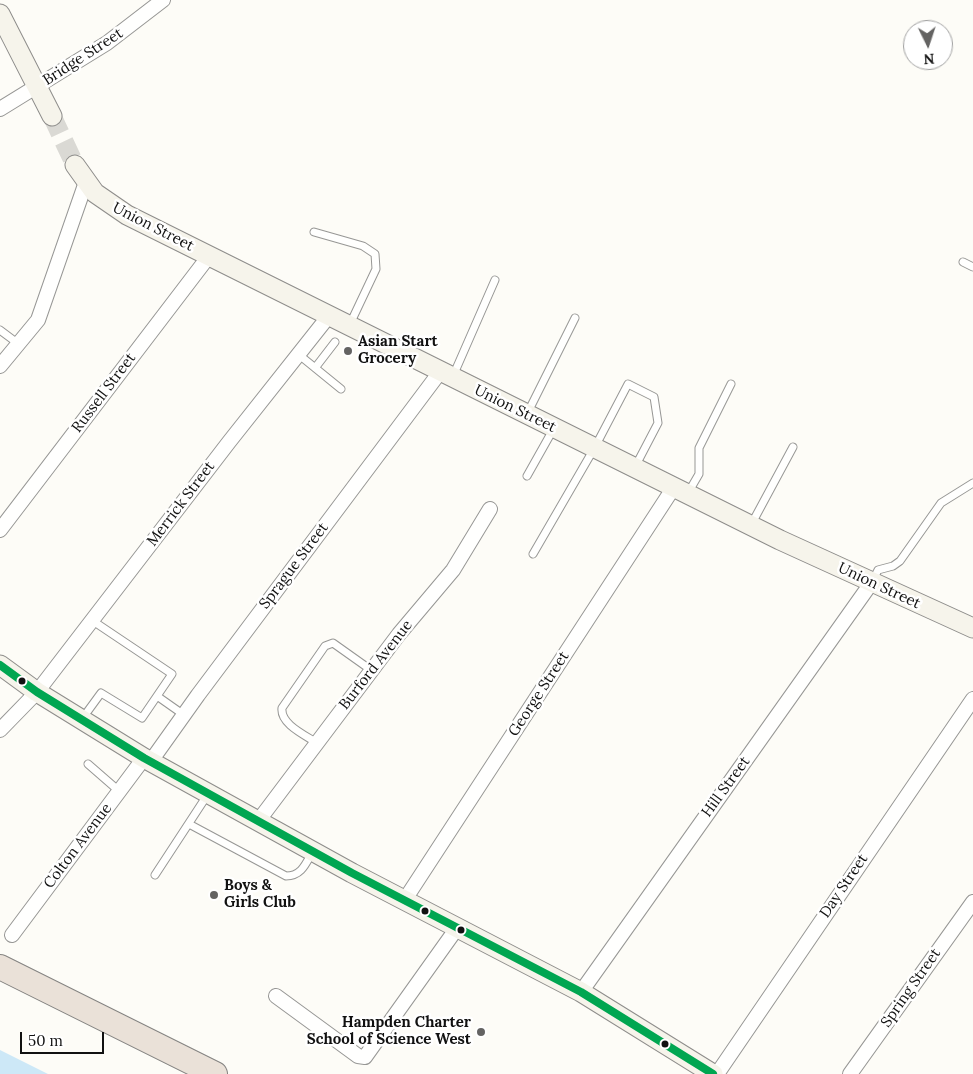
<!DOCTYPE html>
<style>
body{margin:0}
#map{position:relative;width:973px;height:1074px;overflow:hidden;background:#fdfcf7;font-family:Lora,serif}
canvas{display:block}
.north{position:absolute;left:903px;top:20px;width:50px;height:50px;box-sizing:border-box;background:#fff;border:1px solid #a0a0a0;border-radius:50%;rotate:176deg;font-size:14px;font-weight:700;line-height:20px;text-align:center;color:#111}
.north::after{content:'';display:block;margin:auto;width:18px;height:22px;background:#646362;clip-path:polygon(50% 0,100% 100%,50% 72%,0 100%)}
.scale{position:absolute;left:20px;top:1032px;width:84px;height:22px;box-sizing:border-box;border:2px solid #111;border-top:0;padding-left:6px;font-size:15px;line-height:18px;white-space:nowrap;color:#111;-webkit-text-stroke:4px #fff;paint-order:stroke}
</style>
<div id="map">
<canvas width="973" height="1074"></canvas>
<div class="north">N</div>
<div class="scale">50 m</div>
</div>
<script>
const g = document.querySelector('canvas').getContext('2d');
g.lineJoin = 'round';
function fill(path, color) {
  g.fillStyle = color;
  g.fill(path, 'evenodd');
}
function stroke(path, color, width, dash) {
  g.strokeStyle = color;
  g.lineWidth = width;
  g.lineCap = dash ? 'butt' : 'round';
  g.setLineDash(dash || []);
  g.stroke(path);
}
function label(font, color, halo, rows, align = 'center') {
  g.font = font + ' Lora,serif';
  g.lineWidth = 5;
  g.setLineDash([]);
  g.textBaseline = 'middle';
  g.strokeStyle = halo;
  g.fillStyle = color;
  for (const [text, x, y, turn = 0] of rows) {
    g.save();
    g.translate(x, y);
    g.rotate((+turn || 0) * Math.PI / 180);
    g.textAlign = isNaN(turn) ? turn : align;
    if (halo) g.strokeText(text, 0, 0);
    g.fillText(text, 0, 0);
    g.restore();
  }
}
fill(new Path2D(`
 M0,1050l48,24h-48z`), '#cde8f7');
stroke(new Path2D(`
 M52,116l23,49`), '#dad9d4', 19, [19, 9]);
const lane = new Path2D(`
 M314,232l49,14 12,8 1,15 -26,55
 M963,262l10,5
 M0,330l20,15
 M298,354l43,35
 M315,368l20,-26
 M453,376l42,-96
 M527,414l48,-96
 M527,476l27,-48
 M688,493l11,-19v-26l32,-64
 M751,525l42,-78
 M533,554l62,-107 33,-63 26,13 4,26 -23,44
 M873,580l5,-10 15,-4 7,-5 41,-58 32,-20
 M157,696l27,19
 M82,719l19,-26 41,25 30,-44 -79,-53
 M317,743c-12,-8 -37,-19 -35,-35l43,-62 8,-3 38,27
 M88,764l31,27
 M189,824l97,52c16,0 20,-13 27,-25
 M155,875l53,-81`);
const street = new Path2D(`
 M0,109l107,-66 56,-43
 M0,366l38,-46 48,-138
 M0,530l209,-274
 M0,730l37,-38 192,-250 99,-125
 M151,761l47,-66 242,-323
 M259,820l140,-186 54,-64 37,-61
 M404,901l270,-414
 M12,935l132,-177
 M581,992l291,-410
 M276,996l82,60 7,1 92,-129
 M717,1074l256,-375
 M850,1074l123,-172`);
const secondary = new Path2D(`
 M0,14l52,102
 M75,165l20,28 32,22 653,325 193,88
 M0,665l37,27 107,66 208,115 229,119 132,82`);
const highway = new Path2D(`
 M0,967l215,107`);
stroke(lane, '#979795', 9);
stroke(street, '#979795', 16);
stroke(secondary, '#8e8d8b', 21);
stroke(highway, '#858482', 26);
stroke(lane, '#fffffe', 7);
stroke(street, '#fffffe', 14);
stroke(secondary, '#f6f4eb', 19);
stroke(highway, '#eae1d8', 24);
stroke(new Path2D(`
 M0,665l37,27 107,66 208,115 229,119 132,82`), '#00a651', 8);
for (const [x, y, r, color] of [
 [348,351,5,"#646362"],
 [22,681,4.5,"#111"],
 [214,895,5,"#646362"],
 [425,911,4.5,"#111"],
 [461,930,4.5,"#111"],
 [481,1032,5,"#646362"],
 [665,1044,4.5,"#111"]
]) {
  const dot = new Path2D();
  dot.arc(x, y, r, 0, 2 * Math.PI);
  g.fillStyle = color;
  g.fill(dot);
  stroke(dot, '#fff', 2);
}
label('15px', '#111', '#fff', [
 ["Bridge Street",83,57,-33],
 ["Union Street",153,227,27],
 ["Russell Street",104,393,-53],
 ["Union Street",515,409,26],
 ["Merrick Street",181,504,-53],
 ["Sprague Street",294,566,-53],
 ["Union Street",879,586,25],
 ["Burford Avenue",376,665,-52],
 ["George Street",539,694,-57],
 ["Hill Street",726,787,-54],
 ["Colton Avenue",78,846,-53],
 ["Day Street",844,886,-56],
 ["Spring Street",911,988,-55]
]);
label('bold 15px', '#111', '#fff', [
 ["Asian Start",358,342],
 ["Grocery",358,359],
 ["Boys &",224,886],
 ["Girls Club",224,903],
 ["Hampden Charter",471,1023,"right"],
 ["School of Science West",471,1040,"right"]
], 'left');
</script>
